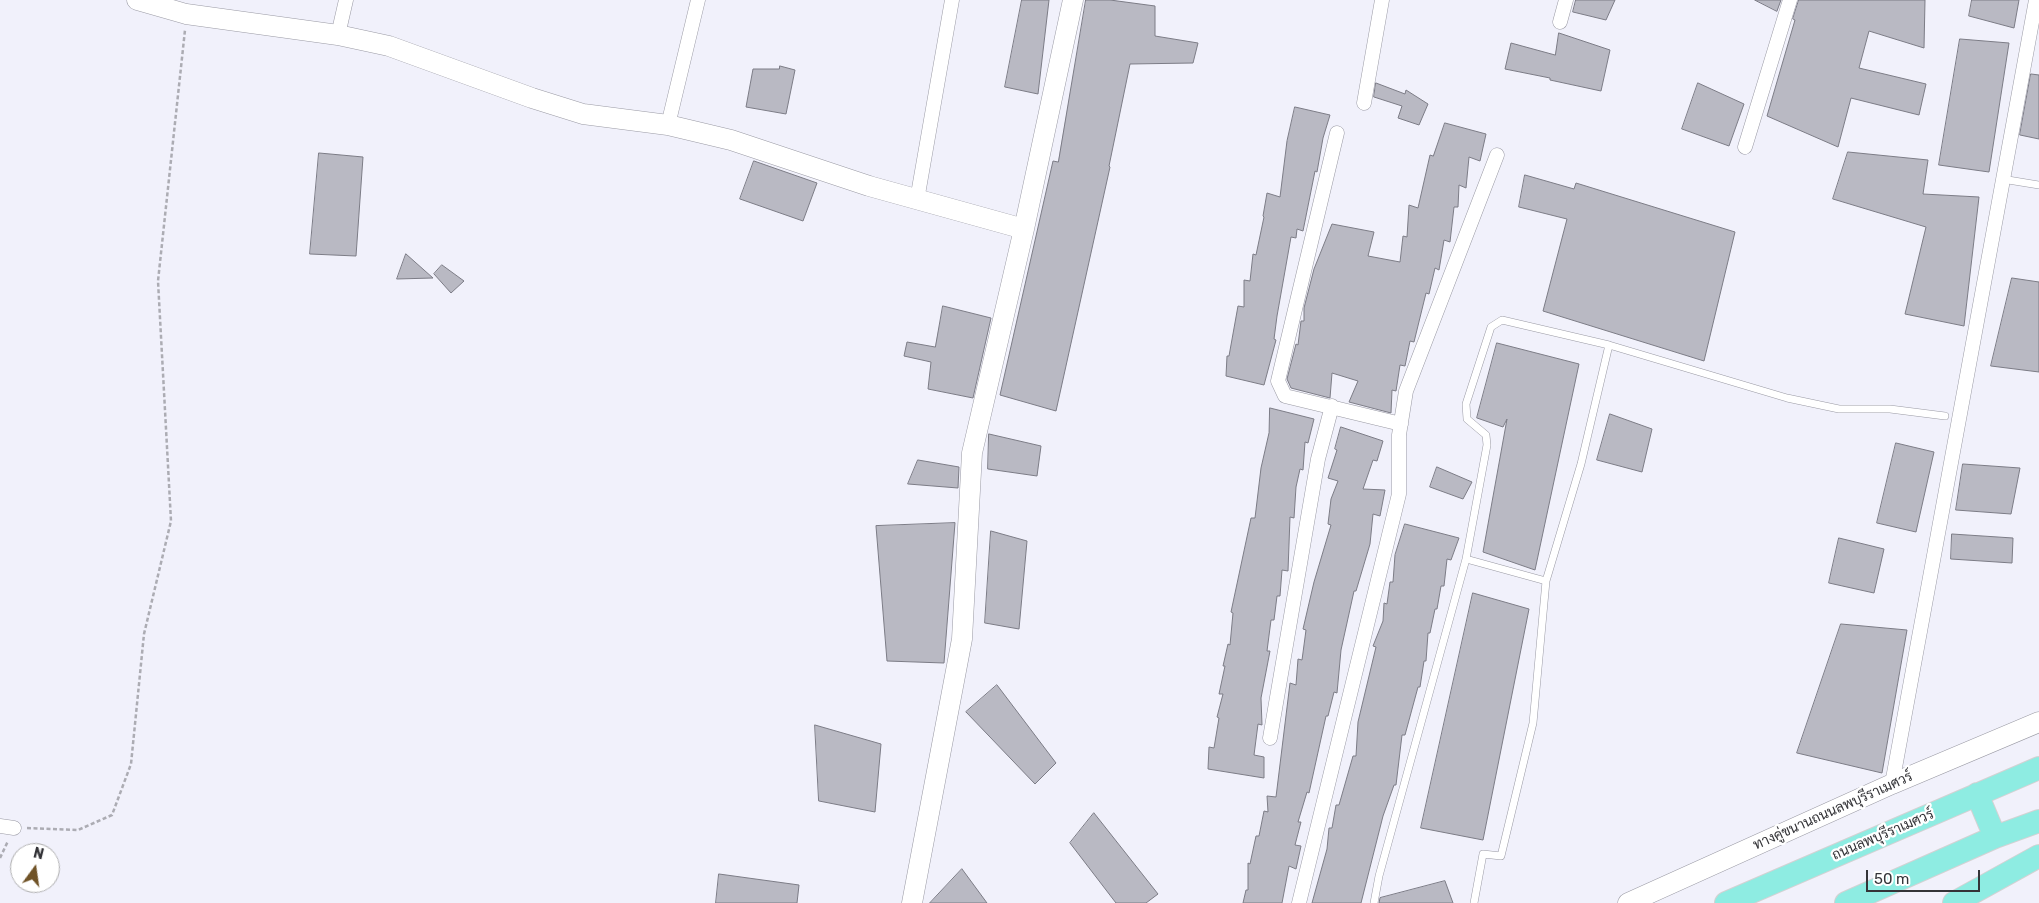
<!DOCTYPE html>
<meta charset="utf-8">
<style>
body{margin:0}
#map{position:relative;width:2039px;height:903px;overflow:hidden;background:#f1f1fb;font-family:Rubik,sans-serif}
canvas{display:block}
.north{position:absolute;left:10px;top:843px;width:50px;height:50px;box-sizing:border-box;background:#fff;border:1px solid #aeaeaf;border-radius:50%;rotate:14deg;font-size:14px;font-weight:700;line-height:20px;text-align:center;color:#343438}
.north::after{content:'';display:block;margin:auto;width:18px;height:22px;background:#705327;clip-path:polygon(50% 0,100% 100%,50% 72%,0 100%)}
.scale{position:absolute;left:1866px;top:870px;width:114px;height:22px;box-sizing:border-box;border:2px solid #343438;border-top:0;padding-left:6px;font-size:15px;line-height:18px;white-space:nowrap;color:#343438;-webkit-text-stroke:4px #fff;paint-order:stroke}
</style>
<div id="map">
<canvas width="2039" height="903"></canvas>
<div class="north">N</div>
<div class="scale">50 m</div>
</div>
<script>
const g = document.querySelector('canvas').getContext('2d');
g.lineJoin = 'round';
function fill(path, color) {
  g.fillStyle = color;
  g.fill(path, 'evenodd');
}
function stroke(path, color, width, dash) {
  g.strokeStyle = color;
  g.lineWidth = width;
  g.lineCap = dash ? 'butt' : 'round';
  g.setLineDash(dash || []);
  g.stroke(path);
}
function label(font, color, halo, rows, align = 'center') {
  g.font = font + ' Rubik,Sarabun,sans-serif';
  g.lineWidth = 4.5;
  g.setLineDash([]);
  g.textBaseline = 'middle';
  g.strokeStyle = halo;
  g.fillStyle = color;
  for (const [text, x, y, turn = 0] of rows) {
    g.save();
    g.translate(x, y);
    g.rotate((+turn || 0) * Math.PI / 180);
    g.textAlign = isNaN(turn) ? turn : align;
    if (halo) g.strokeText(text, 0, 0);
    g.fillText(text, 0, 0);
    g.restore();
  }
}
const building = new Path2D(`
 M1022,0h27l-11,94 -33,-7z
 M1086,0h24l45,6v30l43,7 -5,20 -63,1 -21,102 1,1 -54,244 -56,-16 53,-234 5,1z
 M1576,0h39l-9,20 -33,-8z
 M1755,0h26l-4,11z
 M1799,0h126l-1,48 -55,-17 -10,37 67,16 -7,31 -68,-17 -13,49 -71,-31 28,-96 -2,-1z
 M1972,0h47l-5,28 -45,-12z
 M1559,33l51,17 -9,41 -51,-11v-2l-45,-9 6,-26 44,12z
 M1960,39l49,4 -20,129 -50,-7z
 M780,66l15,4 -9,44 -40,-7 7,-38h26z
 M2031,74l8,1v64l-19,-4z
 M1376,83l29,11 1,-4 22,14 -9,21 -21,-7 4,-12 -28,-9z
 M1698,83l46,21 -15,42 -47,-17z
 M1295,107l35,8 -7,23 -6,34 -2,-1 -12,60 -6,-2 -1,9 -5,-1 -14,79 -3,23 2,1 -12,45 -38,-9 1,-20h2l9,-50 6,1v-27l6,1 3,-27 3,1 8,-38 -1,-1 4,-23 13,4 7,-56z
 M1445,123l41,11 -6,27 -11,-4 -3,31 -7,-3 -1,22h-4l-4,35 -6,-2 -5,30 -4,-2 -6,26 -3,-1 -12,49 -4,-1 -5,25 -5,-1 -4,26 -4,-1 -1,23 -42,-11 9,-21 -26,-8 -2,25 -39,-10 -4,-9 9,-35 2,1 3,-24h3v-13l10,-39 18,-45 42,8 -6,24 32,6 3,-26 4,1 2,-32 9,3 12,-53 3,1z
 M1848,152l80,8 -5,34 56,3 -15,129 -59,-12 21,-87 -93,-28z
 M319,153l44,4 -7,99 -46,-2z
 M754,161l63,22 -14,38 -63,-22z
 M1525,175l49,14 2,-6 159,49 -31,129 -161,-50 24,-92 -48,-12z
 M406,254l27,24 -36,1z
 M442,265l22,16 -13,12 -17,-19z
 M2012,278l27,4v90l-48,-6z
 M943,306l48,12 -18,80 -45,-9 3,-27 -27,-6 3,-14 28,5z
 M1497,343l82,21 -44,206 -52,-18 24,-133 -4,8 -26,-9z
 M1270,408l44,11 -6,24 -3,-1 -2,28 -3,-1 -4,18 -2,31 -4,-1 -2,54 -6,-1 -2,26h-3l-3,24h-3l-4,31h3l-9,47 1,27 -4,-1 -4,31 10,2v21l-56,-9 1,-22 5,1 5,-30 -2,-1 6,-23h-4l6,-28h-2l5,-22 2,1 3,-32 -2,-1 20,-94h4l6,-50 8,-35z
 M1610,414l42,15 -10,43 -45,-12z
 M1341,427l42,14 -6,20 -4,-1 -10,29 22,1 -5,26 -7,-2 -3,30 -14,47h-2l-13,59 -4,43 -3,-1 -6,24h-2l-17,77 -2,-1 -9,30h3l-6,23 6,1 -5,23 -7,-3 -7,37h-39l3,-13h2v-27l2,1 6,-28h3l5,-25 4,1 -1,-16 9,1 14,-114 6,2 2,-26 4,1 4,-30 -3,-1 11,-47 17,-57 -3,-1 3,-25 7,-18 -10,-3 9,-28 -2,-1z
 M989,434l52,12 -4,30 -49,-7z
 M1896,443l38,9 -18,80 -39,-9z
 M918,460l41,7 -1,21 -50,-4z
 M1963,464l57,4 -9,46 -55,-4z
 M1437,467l35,15 -9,17 -33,-12z
 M955,523l-11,140 -57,-2 -11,-135z
 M1405,524l54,14 -8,22 -4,-1 -3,27h-3l-4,23h-2l-5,24h-2l-2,28h-2l-4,26h-2l-13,48h-3l-6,50h-2l-11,31 -22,87h-49l15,-54 2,-21h3l4,-23h3l14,-49h3l2,-34 18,-75 -3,-1 10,-25 1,-18 3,1 3,-22h3l2,-27z
 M991,531l36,10 -8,88 -34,-6z
 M1952,534l61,4 -1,25 -61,-4z
 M1839,538l45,11 -10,44 -45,-10z
 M1473,593l56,16 -46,231 -62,-12z
 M1841,624l66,6 -25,143 -85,-20z
 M997,685l59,78 -21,21 -69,-72z
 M815,725l66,19 -6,68 -56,-11z
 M1094,813l64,81 -12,9h-30l-46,-60z
 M962,869l25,34h-57z
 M719,874l80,11 -2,18h-81z
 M1445,881l8,22h-74l1,-5z`);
fill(building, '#b9b9c3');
stroke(building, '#7c7c86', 1);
const lane = new Path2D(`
 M2002,179l37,6
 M1466,559l21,-114 -1,-10 -19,-16 -1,-15 25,-77 11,-7 107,25 178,53 52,11h51l55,7
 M1374,903l5,-27 87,-317 80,22
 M1474,903l9,-49 18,2 32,-133 13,-142 35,-117 28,-119`);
const street = new Path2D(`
 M1560,22l6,-22
 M338,35l8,-35
 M1364,103l18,-103
 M668,125l30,-125
 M1337,133l-59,248 7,15 116,28
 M1745,147l45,-147
 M917,200l35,-200
 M1270,738l48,-279 14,-53
 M1892,784l144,-784
 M0,826l14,2
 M1299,903l100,-409v-59l7,-44 91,-236`);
const secondary = new Path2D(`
 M137,0l49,14 152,21 51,11 143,52 51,16 85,11 63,15 138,46 155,43
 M912,903l50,-264 10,-186 52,-224 49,-229
 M1628,903l264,-119 147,-62`);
const primary = new Path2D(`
 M1977,794l18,43
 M1726,903l313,-135
 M1846,903l149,-66 44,-16
 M1954,903l85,-47`);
stroke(lane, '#9a9aa4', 8);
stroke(street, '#9a9aa4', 15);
stroke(secondary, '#9a9aa4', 21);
stroke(primary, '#d2d2d3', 24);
stroke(new Path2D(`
 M27,828l51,2 34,-15 19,-51 13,-130 27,-113 -13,-240 27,-251
 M0,858l8,-17`), '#acacb3', 2.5, [4, 2.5]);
stroke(lane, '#fff', 7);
stroke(street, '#fff', 14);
stroke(secondary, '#fff', 20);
stroke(primary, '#8eece2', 22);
label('14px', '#343438', '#fff', [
 ["ทางคู่ขนานถนนลพบุรีราเมศวร์",1833,811,-24],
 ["ถนนลพบุรีราเมศวร์",1883,835,-23]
]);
</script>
